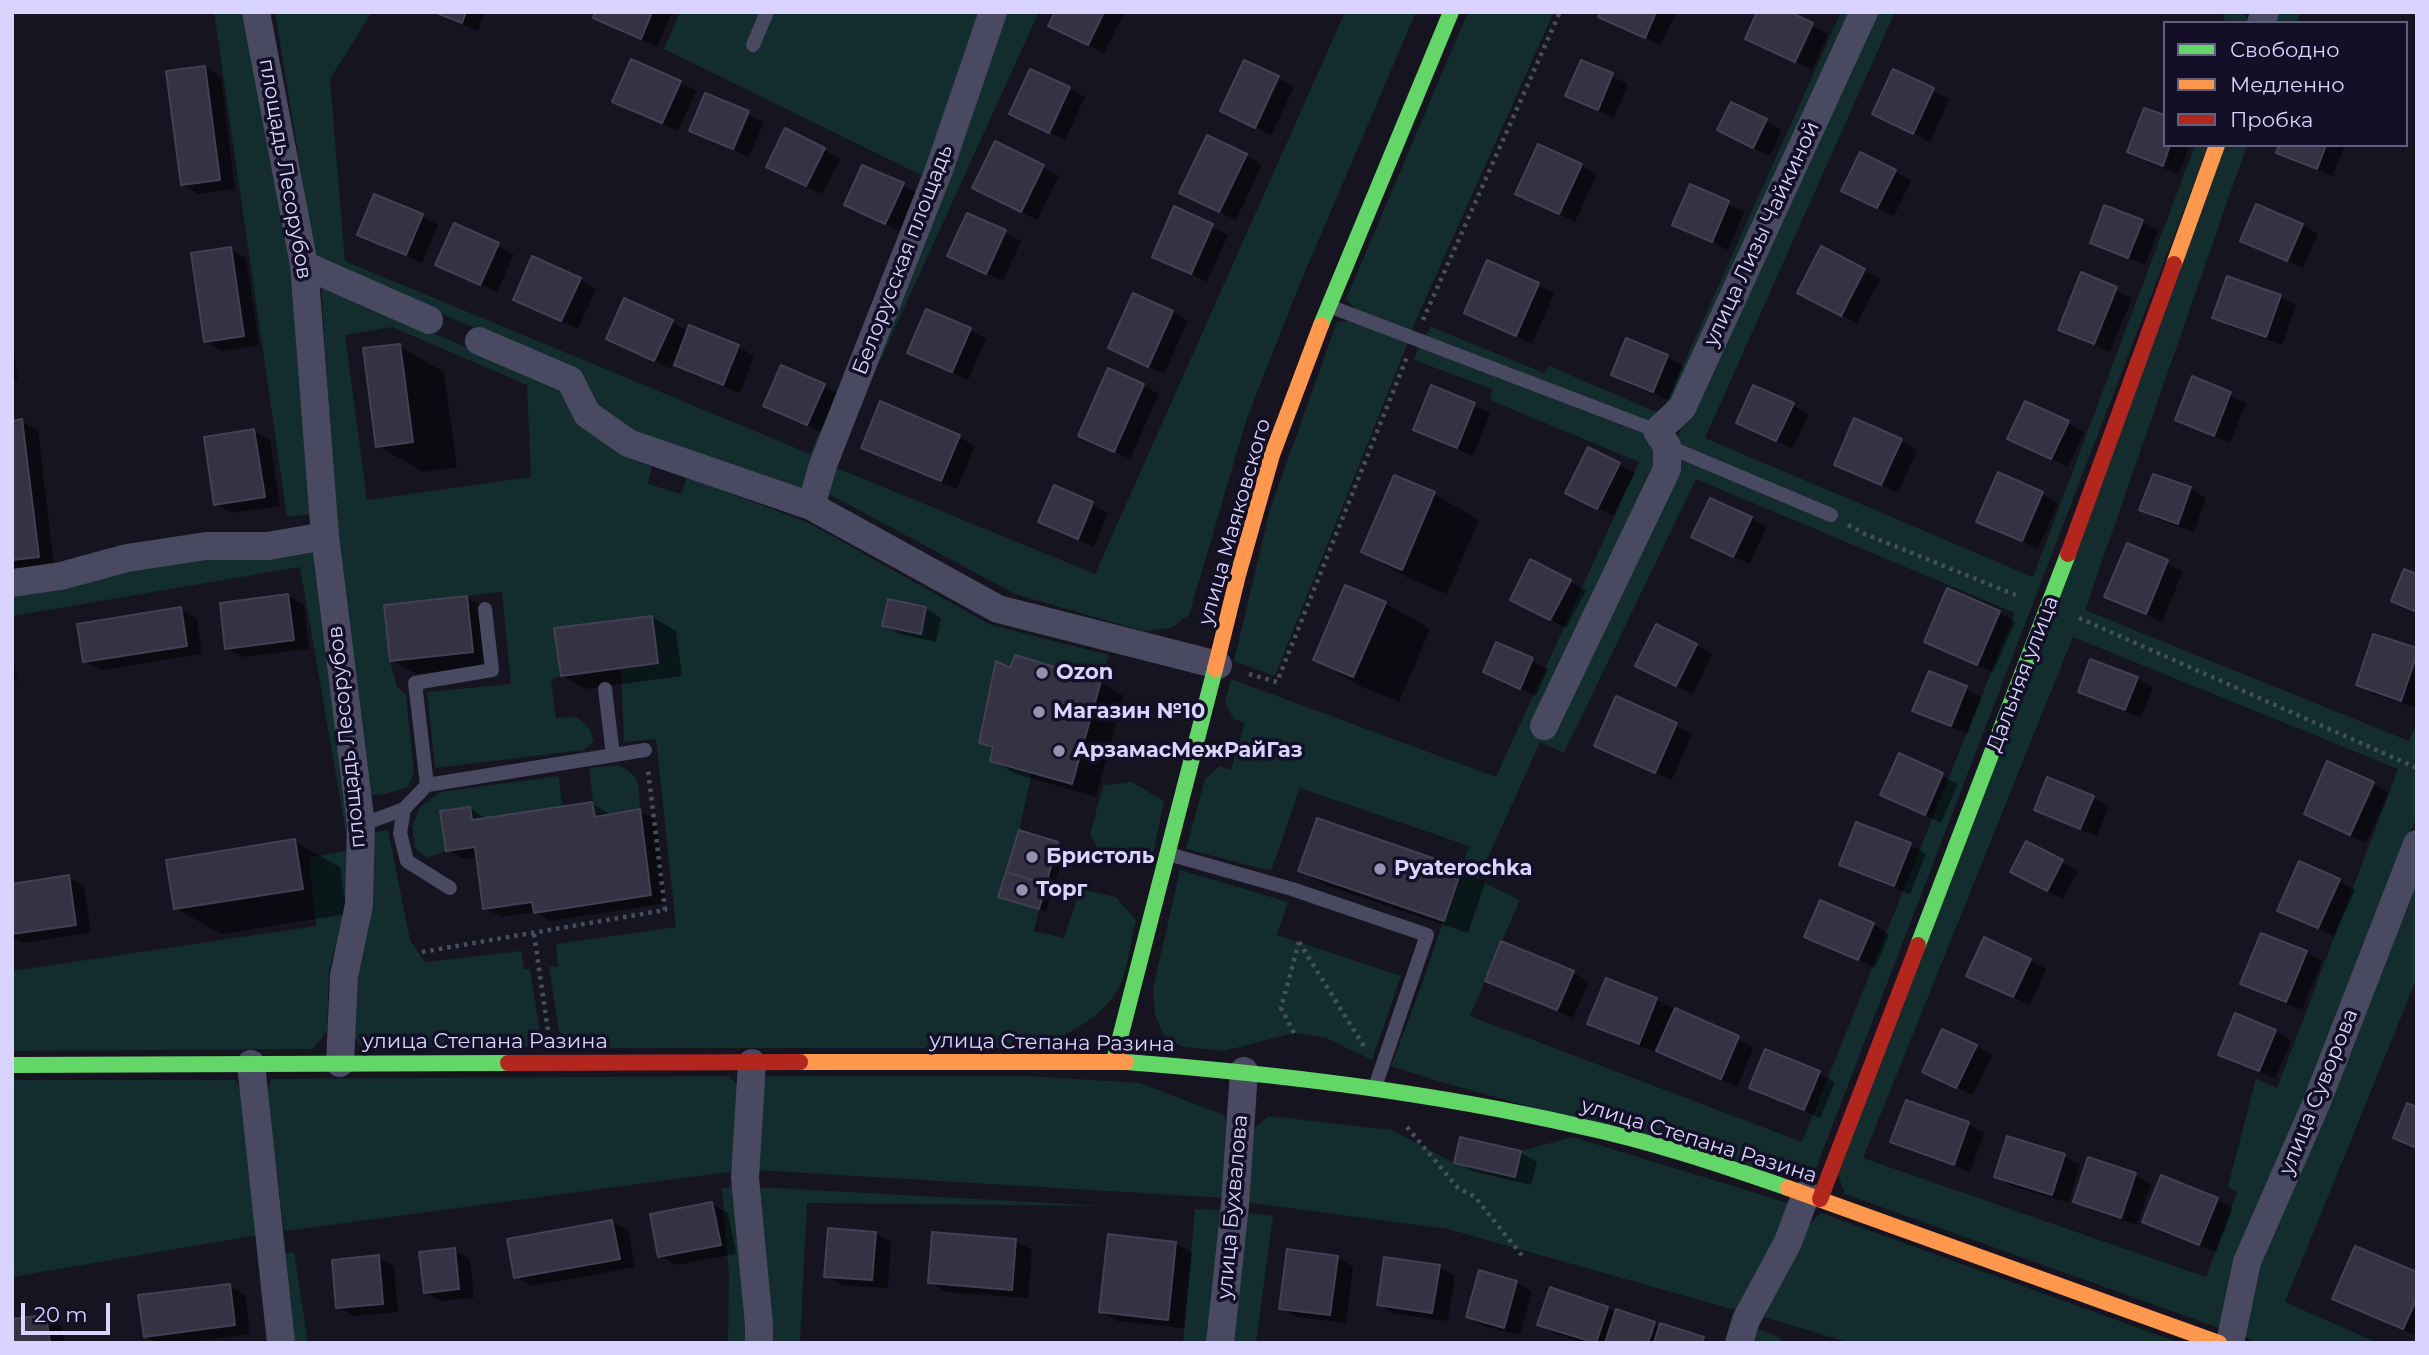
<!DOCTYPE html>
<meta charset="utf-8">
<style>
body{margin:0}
#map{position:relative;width:2429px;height:1355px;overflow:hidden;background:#161421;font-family:Montserrat,sans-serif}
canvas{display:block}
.frame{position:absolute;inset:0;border:14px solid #d9d4ff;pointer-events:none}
.legend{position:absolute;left:2163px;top:21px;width:245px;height:126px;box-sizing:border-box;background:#130f26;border:2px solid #625e7d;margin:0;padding:9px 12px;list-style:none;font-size:21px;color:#d9d4ff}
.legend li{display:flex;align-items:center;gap:14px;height:35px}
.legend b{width:35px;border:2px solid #625e7d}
.scale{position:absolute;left:21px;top:1303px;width:89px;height:32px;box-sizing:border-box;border:4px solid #d9d4ff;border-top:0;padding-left:9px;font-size:21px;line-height:24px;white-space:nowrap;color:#d9d4ff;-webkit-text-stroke:5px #130f26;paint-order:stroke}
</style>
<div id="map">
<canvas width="2429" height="1355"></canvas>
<div class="frame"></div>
<ul class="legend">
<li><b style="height:9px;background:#63d668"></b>Свободно</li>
<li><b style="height:9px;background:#ff974d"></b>Медленно</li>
<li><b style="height:9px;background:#b3261e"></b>Пробка</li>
</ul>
<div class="scale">20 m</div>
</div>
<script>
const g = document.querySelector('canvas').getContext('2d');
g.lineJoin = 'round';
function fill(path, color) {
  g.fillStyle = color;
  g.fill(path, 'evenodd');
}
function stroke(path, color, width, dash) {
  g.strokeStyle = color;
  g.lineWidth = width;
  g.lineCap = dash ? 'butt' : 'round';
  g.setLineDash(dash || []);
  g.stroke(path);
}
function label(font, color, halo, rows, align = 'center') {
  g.font = font + ' Montserrat,sans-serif';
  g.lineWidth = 7;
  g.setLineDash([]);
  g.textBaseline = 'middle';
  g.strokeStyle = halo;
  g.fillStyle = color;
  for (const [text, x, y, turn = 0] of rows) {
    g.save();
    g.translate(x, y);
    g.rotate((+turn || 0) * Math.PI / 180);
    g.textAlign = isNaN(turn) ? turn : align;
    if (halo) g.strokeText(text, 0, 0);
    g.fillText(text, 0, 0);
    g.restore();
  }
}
fill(new Path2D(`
 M214,12h29l48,254 21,248 -25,3z
 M275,12h97l-42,67 15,182 465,193 59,-137 -63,174 -177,-58 -34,-26 -23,-40 -256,-104z
 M680,12h302l-55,166 -263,-129z
 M1006,12h33l-207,454 263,108 250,-562h71l-115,269 -54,137 -58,197 -18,13 -28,3 -128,-37 -188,-101 5,-27 114,-283z
 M1468,12h86l-143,319 -53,-20 -12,-12z
 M1841,12h15l-180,392 -21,19 -230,-87 6,-9 113,46 5,-7 112,48z
 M1873,12h22l-190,426 328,139 162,-432h14l-399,1039 -369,-102 -50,-16 31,-82 47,-138 -169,-58 -29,83 -85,-22 19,-70 15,-13 11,4 14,-47 -11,-4 -9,-16 6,-24 265,98 143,-315 -149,-62 2,-11 -78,-29 5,-13 230,89 26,6zM1696,479l319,134 -213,529 -332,-126 50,-116 -42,-20 62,-138 24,11z
 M2222,12h21l6,11h-23z
 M2273,12h28l-5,11h-27z
 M2225,145h22l-162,465 324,131 8,-18v92l-198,513 -374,-134 -7,-19zM2073,637l325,132 -121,319 -21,-9 -28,107 9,6 -31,85 -343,-119z
 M321,286l240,101 21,40 38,28 32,12 -4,17 33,10 6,-17 122,46 182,102 118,30 -8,26 -85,-26 -6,13 -14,-7 -17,82 14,4 -3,14 42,12 -13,57 -21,67 41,12 -5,22 30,7 16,-49 36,8 20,23c-5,20 -8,48 -16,65 -13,30 -54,50 -82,63h-461l-18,-17 -10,-64 9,-1 -2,-22 120,-17 -20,-188 -32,3 -3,-74 37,-5 -6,-47 -98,13 7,47 -10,4 5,38 21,-1 12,11 5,13 -10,9 -149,18 -8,-76 84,-8 -9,-92 -117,13 5,56 7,26 9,8 8,77 -6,15 -22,7 -18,1 -31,-261zM392,327l135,58 4,92 -164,23 -22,-165z
 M1354,320l54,22 -133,334 -41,-15 36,-152 67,-187z
 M313,553l40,298 -5,49 -19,70 -2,61 -14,18 -301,2v-80l304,-45 -7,-68 40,-8 -49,-283 -288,49v-21l119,-27 76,-10z
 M617,765c24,9 22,21 23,44l-45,8 -6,-49z
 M559,776l3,31 -90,13 -2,-13 -29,4 5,40 -19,7 -12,-10 -3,-22 8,-19 20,-15z
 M1132,782l32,19 -11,53 -30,10 -21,-8 -12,-21 13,-50z
 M388,830l22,110 15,22 96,-11 3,18h6l10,63 -13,15h-166l-7,-12 4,-70 13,-132z
 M2417,867v111l-132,324 93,41h-120l-18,-8 16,-73z
 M1180,870l108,32 -11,33 124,41 -29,84 -46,-22 -32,-5 -70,18 -42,-4 -18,-12 -9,-20 -2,-26z
 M729,1076l11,12 -4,83 -452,60 -17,-138 4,-14z
 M767,1076h259l114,7 84,32 6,16 -4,67 -471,-28 3,-81z
 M12,1080h223l8,13 15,142 -246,42z
 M1269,1116l123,14 62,33 61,14 6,-26 52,-14 215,66 -1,22 -45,87 -294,-83 -204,-27 5,-56 5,-18z
 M735,1186l17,157h-24l1,-67 -7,-87z
 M756,1187l350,19 -299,-3 -7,140h-32z
 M1195,1209l29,1 -15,133h-26z
 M1243,1212l30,4 -17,127h-27z
 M1821,1213l359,130h-329l-91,-27 47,-89z
 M294,1252l14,91h-17l-8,-89z
 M1753,1327l28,11 -1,5h-31z`), '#132c2d');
fill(new Path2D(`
 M431,12h54l-7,19z
 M597,12h75l-15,35 -46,-21 -16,-9z
 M1057,12h66l1,1 -20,40 -38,-19z
 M1602,12h74l-15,33 -45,-20 -16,-9z
 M1786,12l42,22 -16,36 -65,-32z
 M1582,62l46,22 -14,34 -46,-22z
 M205,67l16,10 14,112 -37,5 -16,-10z
 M1893,71l56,28 -19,43 -42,-22z
 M1278,78l16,9 -23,48 -49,-24z
 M680,82l16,9 -18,40 -64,-30z
 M1069,88l16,9 -20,43 -53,-26z
 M706,95l58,27 -15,35 -58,-27z
 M1732,104l50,26 -12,26 -35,-17z
 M2165,145h25l-11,29 -34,-13 -16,-9z
 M2281,145h64l-12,31 -39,-14 -15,-10z
 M824,150l16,9 -18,35 -38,-18z
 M1246,155l16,10 -26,55 -39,-19z
 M1581,165l16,9 -22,48 -58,-29z
 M1043,167l16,9 -22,44 -47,-23z
 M1895,171l16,10 -17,35 -35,-17z
 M903,185l16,9 -17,38 -56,-28z
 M1690,186l54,26 -16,38 -54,-26z
 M1175,209l53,26 -21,47 -53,-26z
 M968,215l53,26 -18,40 -38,-17z
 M422,216l16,9 -16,38 -63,-29z
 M2142,221l16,10 -13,34 -37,-14 -16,-9z
 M455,225l59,29 -17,38 -43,-19z
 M2302,225l16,9 -15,34 -61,-27z
 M230,249l16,9 13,87 -37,6 -16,-10z
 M1864,270l16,9 -23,44 -42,-21z
 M2082,275l50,23 -22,54 -50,-23z
 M580,279l16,10 -18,40 -63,-30z
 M1538,285l16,9 -22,50 -66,-32z
 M2280,296l16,9 -14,40 -52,-19 -16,-9z
 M1172,312l16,9 -24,53 -54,-26z
 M672,322l17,10 1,-4 49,19 15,9 -14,37 -48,-19 -19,-11 -2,6 -63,-30z
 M970,330l16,9 -18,41 -59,-27z
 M12,336l6,45 -6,1z
 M1627,341l40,16 16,9 -14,34 -40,-16 -16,-9z
 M399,346l45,26 13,95 -34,5 -45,-26z
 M2193,378l53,25 -16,40 -53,-24z
 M1143,385l16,9 -29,65 -50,-24z
 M824,386l16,9 -17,38 -58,-28z
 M1432,387l42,18 16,9 -17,42 -42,-18 -16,-9z
 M881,404l78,33 16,9 -18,43 -78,-33 -16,-9z
 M1793,405l16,9 -17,35 -54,-27z
 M22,421l16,9 16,135 -42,6v-149z
 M2068,423l16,9 -16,35 -43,-20z
 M254,431l16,9 10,66 -48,7 -16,-9z
 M1901,441l16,9 -19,43 -62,-29z
 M1589,449l46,24 -22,43 -30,-15z
 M1055,487l53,26 -14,34 -54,-26z
 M2190,489l16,9 -12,34 -37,-13 -16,-10z
 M1434,494l45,26 -32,74 -39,-16 -45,-26z
 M2042,494l16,9 -20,46 -59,-28z
 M1751,518l16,9 -18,37 -56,-27z
 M2128,546l55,25 -21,51 -55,-25z
 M1570,582l16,9 -20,37 -38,-20z
 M288,596l16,9 5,44 -66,8 -16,-9z
 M467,598l24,13 5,54 -80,9 -24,-14z
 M1385,603l45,26 -31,73 -39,-16 -44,-26z
 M181,609l16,10 5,35 -101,16 -16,-9z
 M926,609l15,9 -5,24 -36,-8 -16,-9z
 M1999,612l16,10 -22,50 -67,-30z
 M652,617l24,14 6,45 -96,13 -24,-14z
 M1497,644l51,25 -12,27 -51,-25z
 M1696,645l16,9 -19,40 -40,-19z
 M12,650l6,31 -6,1z
 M2417,650v58l-44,-14 -15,-10z
 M2091,661l46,17 16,10 -12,30 -45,-18 -16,-9z
 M1011,670l89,12 24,14 -28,101 -80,-23 -24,-14 2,-10 -13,-8z
 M1930,673l52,24 -15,37 -53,-24z
 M1617,698l75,36 -20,46 -60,-26z
 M1900,756l58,28 -17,39 -58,-28z
 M2373,784l16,9 -23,50 -60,-29z
 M2093,797l16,9 -12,30 -45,-18 -16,-9z
 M592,804l16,9v3l32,-5 16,9 10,83 -115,18 -16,-9 -34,5 -16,-9 -7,-51 -14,2 -16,-9 22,-42 16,11z
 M1020,832l45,16 -19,64 -46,-16z
 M294,841l46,26 7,47 -126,20 -46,-26z
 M1910,845l16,9 -16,40 -53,-21 -15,-9z
 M2062,862l16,9 -15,28 -35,-18z
 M1461,869l24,14 -17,50 -143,-48 -24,-14z
 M68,877l16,9 7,47 -68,10 -11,-6v-51z
 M2339,881l16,9 -21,46 -55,-26z
 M1873,924l16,10 -14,34 -69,-32z
 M2306,952l16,9 -20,49 -44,-18 -15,-9z
 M2030,960l16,9 -16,36 -46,-21z
 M1573,972l16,10 -16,36 -70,-29 -16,-9z
 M1607,980l50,20 97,47 -17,40 -63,-28 -18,-10 -1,3 -50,-20 -16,-9z
 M2236,1015l40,16 15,10 -16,38 -55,-25z
 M1976,1046l16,9 -19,40 -33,-15z
 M1819,1073l16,9 -15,36 -53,-22 -16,-9z
 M1907,1102l61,22 16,9 -14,39 -62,-22 -16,-9z
 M1462,1140l59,13 16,9 -6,23 -59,-14 -16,-9z
 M2064,1156l16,9 -11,38 -57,-17 -16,-10z
 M2089,1159l46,16 16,9 -14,41 -46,-15 -16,-9z
 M2217,1199l16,9 -17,44 -56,-21 -16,-9z
 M712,1204l16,9 8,41 -60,11 -16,-9z
 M612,1222l16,9 7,36 -103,19 -16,-9z
 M875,1233l16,9 -3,46 -46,-3 -16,-9z
 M1109,1236l67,7 16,10 -8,75 -67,-7 -16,-10z
 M1016,1241l16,9 -4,48 -82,-6 -16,-10z
 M454,1250l16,9 4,39 -33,3 -16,-9z
 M378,1257l16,9 4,46 -44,4 -16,-9z
 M1337,1257l16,10 -7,56 -49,-6 -16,-9z
 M1439,1267l16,9 -7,45 -53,-7 -16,-9z
 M2417,1274v62l-67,-29 -16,-9z
 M1516,1282l16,10 -12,43 -36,-9 -16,-9z
 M229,1286l16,9 5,39 -68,9h-26l-11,-7z
 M1607,1308l9,5 1,-2 43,16 1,-2 50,18h-128l-28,-10 -16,-9z
 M46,1316l16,10 2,17h-52z`), '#0007');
const building = new Path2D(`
 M434,12h32l-4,11z
 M595,12h57l-11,27 -48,-21z
 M1055,12h49l-16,33 -40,-19z
 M1600,12h56l-11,26 -47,-21z
 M1757,12h33l23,11 -18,39 -50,-23z
 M631,59l50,22 -19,42 -50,-21z
 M1244,60l35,16 -24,52 -35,-17z
 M1581,60l32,13 -15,37 -33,-14z
 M205,66l15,114 -39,5 -15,-114z
 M1030,69l40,18 -21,46 -40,-19z
 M1893,69l41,19 -21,46 -41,-20z
 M705,93l44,18 -16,38 -44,-18z
 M1731,102l36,17 -14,29 -36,-18z
 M2144,108l21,7v30h5l-7,21 -36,-14z
 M785,128l40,20 -19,38 -40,-19z
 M1207,135l40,19 -28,58 -40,-19z
 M995,141l49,24 -23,47 -49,-24z
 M1538,144l44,20 -23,50 -44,-20z
 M2279,145h47l-9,24 -41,-16z
 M1860,152l36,18 -19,38 -36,-17z
 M862,165l42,18 -19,41 -41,-19z
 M1690,184l39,17 -17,41 -40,-17z
 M374,194l49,20 -17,41 -49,-20z
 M2256,204l47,20 -16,37 -47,-20z
 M2104,205l39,15 -15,38 -38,-15z
 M1174,206l39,18 -22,50 -39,-17z
 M967,213l39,17 -20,44 -39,-18z
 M454,223l45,20 -19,42 -45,-20z
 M1821,246l44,23 -24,47 -44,-23z
 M231,247l13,89 -40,6 -13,-89z
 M532,256l49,22 -20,43 -48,-21z
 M1487,260l52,23 -23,53 -52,-23z
 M2081,272l36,15 -23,57 -36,-14z
 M2227,276l54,19 -15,42 -54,-19z
 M1133,293l40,18 -25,56 -40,-19z
 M624,298l49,22 -19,41 -48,-22z
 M926,309l45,19 -19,44 -45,-19z
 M689,325l50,20 -16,40 -49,-20z
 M1626,338l42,17 -15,37 -42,-17z
 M400,344l13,98 -37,5 -13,-99z
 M781,365l44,19 -18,41 -44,-19z
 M1108,368l36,16 -30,68 -36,-16z
 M2192,376l39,16 -17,44 -39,-16z
 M1431,385l44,18 -18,45 -44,-18z
 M1753,385l41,18 -18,38 -40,-18z
 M880,401l80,34 -19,46 -80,-33z
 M2025,401l44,20 -18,38 -44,-20z
 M1854,418l48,21 -21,46 -47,-20z
 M22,419l17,138 -27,3v-139z
 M254,429l11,68 -51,8 -10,-68z
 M1588,447l32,16 -23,46 -32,-16z
 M1998,472l45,20 -21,49 -46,-19z
 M2153,474l38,13 -13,37 -39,-14z
 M1394,475l41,17 -33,78 -41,-18z
 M1054,485l39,17 -15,37 -40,-17z
 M1710,498l42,19 -19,40 -42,-20z
 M2127,543l41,17 -22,54 -42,-17z
 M1530,559l41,21 -21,40 -40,-20z
 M2404,569l13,5v38l-26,-11z
 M1345,585l41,17 -33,75 -40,-17z
 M1947,588l53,23 -23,54 -53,-23z
 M288,594l6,46 -69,9 -5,-46z
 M467,596l6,56 -83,9 -6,-56z
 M888,599l38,8 -5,27 -39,-8z
 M181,607l6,39 -104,16 -6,-38z
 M652,616l6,47 -97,13 -7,-48z
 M1656,624l41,20 -21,42 -41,-20z
 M2373,634l44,14v6l-16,47 -45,-16z
 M1496,642l37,16 -13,31 -37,-17z
 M1015,655l86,26 -29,103 -82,-23 3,-14 -14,-4 17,-82 14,7z
 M2090,659l48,18 -13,33 -47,-18z
 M1929,671l38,15 -16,40 -39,-15z
 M1616,696l61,27 -22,50 -61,-27z
 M1899,753l44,20 -18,42 -45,-20z
 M2327,761l47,21 -24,53 -46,-21z
 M2047,777l47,19 -14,33 -46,-19z
 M592,802l3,15 45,-8 11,86 -117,18 -2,-11 -49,7 -8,-62 -29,4 -6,-40 30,-4 2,13z
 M1317,818l145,50 -18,53 -146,-50z
 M1856,822l55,21 -17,43 -55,-21z
 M1019,830l39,12 -12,42 -40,-12z
 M295,839l8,50 -129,20 -8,-49z
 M2026,841l37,19 -16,31 -37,-19z
 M2299,861l41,18 -22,49 -41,-17z
 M1006,872l40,12 -7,25 -41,-12z
 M69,875l7,50 -64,9v-50z
 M1820,900l54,23 -16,37 -54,-23z
 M2261,933l46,18 -21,51 -46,-18z
 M1984,937l47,22 -18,38 -47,-21z
 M1501,941l73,30 -17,39 -72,-29z
 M1606,978l51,20 -18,46 -52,-20z
 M1675,1008l64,28 -18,43 -65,-28z
 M2235,1013l41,17 -17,41 -41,-16z
 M1942,1029l35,16 -21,43 -34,-16z
 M1765,1049l55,22 -16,39 -55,-22z
 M1906,1100l63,22 -15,43 -64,-23z
 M2407,1103l10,4v41l-24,-10z
 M2007,1136l58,18 -13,41 -58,-18z
 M1460,1137l61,14 -6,26 -61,-14z
 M2088,1157l48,16 -15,45 -48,-16z
 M2161,1175l57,23 -19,47 -57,-23z
 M712,1202l9,43 -63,12 -8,-43z
 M612,1220l8,39 -106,19 -7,-39z
 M828,1228l48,4 -4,48 -48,-3z
 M932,1232l84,7 -4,51 -84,-7z
 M1108,1234l68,8 -8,78 -69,-8z
 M2355,1246l62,26v26l-14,31 -71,-30z
 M455,1248l4,41 -35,4 -5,-41z
 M1287,1249l51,7 -8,59 -51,-6z
 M379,1255l4,49 -47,4 -4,-48z
 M1384,1257l56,8 -8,48 -55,-8z
 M1479,1270l38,11 -13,47 -38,-11z
 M230,1284l5,41 -91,12 -6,-42z
 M1550,1287l58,20 -12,36 -59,-18z
 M1616,1309l39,13 -7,21h-43z
 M46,1315l4,28h-38v-24z
 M1660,1323l44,14 -2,6h-48z`);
fill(building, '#343243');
stroke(building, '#433f54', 2);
stroke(new Path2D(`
 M1423,320l137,-308
 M1848,525l17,9 153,62
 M2079,618l338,150
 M1249,674l28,8 130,-325
 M534,934l14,97
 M1299,942l66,106
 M422,952l243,-42 -17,-140
 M1294,1033l-13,-25 18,-66
 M1407,1127l50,60 18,10 49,61`), '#44505f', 4.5, [3.5, 5]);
stroke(new Path2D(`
 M753,45l14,-33
 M1329,306l328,125
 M1667,446l164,69
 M605,689l8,66
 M427,785l-12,-102 77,-13 -7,-61
 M404,809l-4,24 7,28 43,27
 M361,825l43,-16 23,-24 218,-35
 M1172,855l120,34 135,46 -52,152`), '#4a4962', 14);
stroke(new Path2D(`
 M256,12l48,253 21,271 36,289 -2,80 -15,71 -4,87
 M2261,23l4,-11
 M304,265l125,55
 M479,341l91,39 17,34 41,29 183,63 187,103 220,56
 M811,506l12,-41 116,-295 54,-158
 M12,583l49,-7 66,-18 79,-12h62l57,-10
 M1544,726l123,-257v-23l-10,-15 25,-23 182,-396
 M752,1063l-7,115 14,147v18
 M251,1064l30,279
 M1220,1343l15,-138 9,-134
 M1739,1343l7,-23 42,-78 18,-48
 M2230,1343l17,-81 69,-158 101,-260`), '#4a4962', 28);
stroke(new Path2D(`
 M1321,325l130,-313
 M1918,945l150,-391
 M1114,1061l101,-392
 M1126,1062c152,12 304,30 453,64 71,15 140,38 209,62
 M12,1065l496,-2`), '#63d668', 16);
stroke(new Path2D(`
 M2174,264l43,-119
 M1215,669l23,-94 34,-120 49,-130
 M800,1062h326
 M1788,1188l431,155`), '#ff974d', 16);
stroke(new Path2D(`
 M2068,554l106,-290
 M508,1063l292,-1
 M1820,1199l98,-254`), '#b3261e', 16);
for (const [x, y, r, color] of [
 [1042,673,7,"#9591b1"],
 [1039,712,7,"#9591b1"],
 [1059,751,7,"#9591b1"],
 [1032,857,7,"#9591b1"],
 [1380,869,7,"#9591b1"],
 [1022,890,7,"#9591b1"]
]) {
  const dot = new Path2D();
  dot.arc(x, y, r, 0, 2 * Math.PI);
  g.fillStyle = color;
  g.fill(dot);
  stroke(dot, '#130f26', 2.5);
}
label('21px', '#d9d4ff', '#130f26', [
 ["площадь Лесорубов",285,169,80],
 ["улица Лизы Чайкиной",1762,234,-65],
 ["Белорусская площадь",903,260,-69],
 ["улица Маяковского",1235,522,-74],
 ["Дальняя улица",2023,674,-69],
 ["площадь Лесорубов",347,737,-96],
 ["улица Степана Разина",485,1042],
 ["улица Степана Разина",1052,1043,1],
 ["улица Суворова",2319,1092,-68],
 ["улица Степана Разина",1699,1141,17],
 ["улица Бухвалова",1233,1207,-85]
]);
label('bold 21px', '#d9d4ff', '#130f26', [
 ["Ozon",1056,673],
 ["Магазин №10",1053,712],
 ["АрзамасМежРайГаз",1073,751],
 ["Бристоль",1046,857],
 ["Pyaterochka",1394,869],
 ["Торг",1036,890]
], 'left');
</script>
